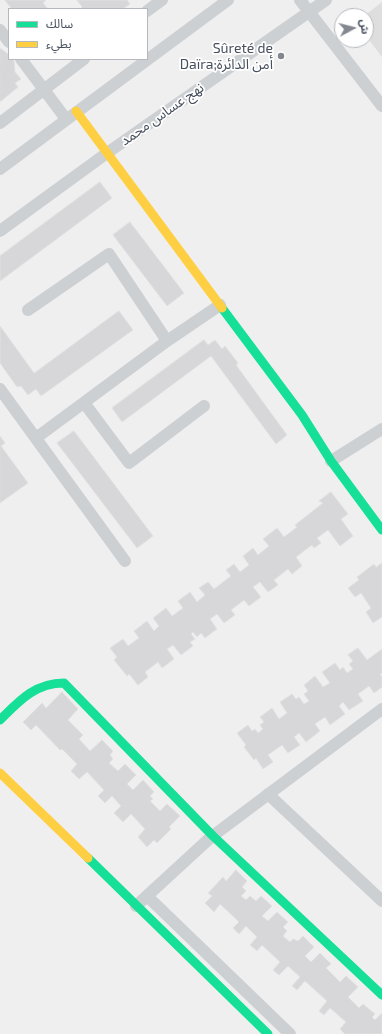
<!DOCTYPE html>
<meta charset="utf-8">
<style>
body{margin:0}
#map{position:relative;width:382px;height:1034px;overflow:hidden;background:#f0efef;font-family:"Exo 2","Noto Sans Arabic",sans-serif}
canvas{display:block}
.legend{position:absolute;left:8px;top:8px;width:140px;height:52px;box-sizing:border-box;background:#fff;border:1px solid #b5b9be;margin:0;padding:5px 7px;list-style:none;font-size:12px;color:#464f5d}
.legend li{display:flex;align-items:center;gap:8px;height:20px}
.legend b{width:20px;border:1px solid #b5b9be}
.north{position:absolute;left:334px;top:8px;width:40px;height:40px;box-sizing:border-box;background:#fff;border:1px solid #b5b9be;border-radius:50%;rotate:83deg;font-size:11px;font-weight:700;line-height:16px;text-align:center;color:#464f5d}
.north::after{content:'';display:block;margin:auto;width:14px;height:18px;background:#828790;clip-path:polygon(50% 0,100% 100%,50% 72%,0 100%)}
</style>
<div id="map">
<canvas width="382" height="1034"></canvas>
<ul class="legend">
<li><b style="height:5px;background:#16e098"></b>سالك</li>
<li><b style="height:5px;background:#ffcf43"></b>بطيء</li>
</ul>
<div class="north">ش</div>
</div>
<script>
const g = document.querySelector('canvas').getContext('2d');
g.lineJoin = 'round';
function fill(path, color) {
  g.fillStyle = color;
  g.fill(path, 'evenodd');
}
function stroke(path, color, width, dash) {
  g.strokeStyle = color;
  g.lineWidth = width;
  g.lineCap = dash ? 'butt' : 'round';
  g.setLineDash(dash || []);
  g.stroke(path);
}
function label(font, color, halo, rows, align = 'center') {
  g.font = font + ' "Exo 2","Noto Sans Arabic",sans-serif';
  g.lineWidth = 3.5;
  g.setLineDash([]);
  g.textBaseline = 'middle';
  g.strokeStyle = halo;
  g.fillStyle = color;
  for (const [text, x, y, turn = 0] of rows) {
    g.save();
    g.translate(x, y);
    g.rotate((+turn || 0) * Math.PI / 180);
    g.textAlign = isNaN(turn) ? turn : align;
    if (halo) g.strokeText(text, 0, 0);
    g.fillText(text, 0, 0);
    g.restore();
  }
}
fill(new Path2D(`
 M382,2v55l-16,-21v-20h-2z`), '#dededf');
const building = new Path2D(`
 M5,0h41l-3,3 5,6h-36z
 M77,0h50l3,4 -7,5h-43l2,-2z
 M0,48l8,6 1,5h3l2,2 1,11 6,7 -6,4 3,4 -18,15z
 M100,182l12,16 -112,83v-25z
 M130,222l54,71 -17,13 -54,-71z
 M119,311l14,19 -92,66 -5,-7 -8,6 -7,-9 -4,1 -17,-24v-37l34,47z
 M204,340l4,5 7,-5 7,9 3,-3 13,17 -2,2 51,70 -11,9 -65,-88 -89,66 -10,-14z
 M74,431l79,105 -16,12 -80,-105z
 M0,436l5,7 -4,3 27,37 -28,20z
 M331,492l17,22 -7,5 12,17 -13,10 -12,-16 -11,8 4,5 -7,5 -2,-3 -16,12 6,9 -10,8 -4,-5 -14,11 4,5 -10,7 -8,-10 -7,5 8,10 -12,9 -5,-6 -13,10 4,5 -11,8 -7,-9 -7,5 7,10 -12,9 -4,-5 -4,4 -4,-5 -2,2 4,5 -5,3 3,4 -12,9 -8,-10 -6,4 7,10 -12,9 -4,-6 -13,10 3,5 -10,8 -9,-11 -2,2 -13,-16 3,-3 -7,-9 13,-9 5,7 11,-8 -5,-7 13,-10 7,10 5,-5 -6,-8 13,-10 6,8 11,-8 -5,-7 12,-9 7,10 8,-7 -6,-7 9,-6 6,7 17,-13 -5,-6 8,-6 6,8 9,-7 -6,-9 10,-8 5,7 11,-9 -6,-7 14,-11 7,9 13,-10 -2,-2 28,-22 -4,-2z
 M382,563v54l-9,6 -7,-11 5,-4 -10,-15 -6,4 -7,-9 11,-8 -2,-3 17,-13 2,3z
 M358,648l9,12 15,-11v24l-2,1 2,3v10l-8,6 -5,-7 -11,8 5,7 -14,9 -6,-8 -4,4 6,8 -15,11 -5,-8 -10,7 5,7 -14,11 -7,-9 -5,4 6,8 -12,8 -6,-8 -14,10 5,7 -10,7 -7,-11 -2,2 -10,-13 2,-2 -9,-12 11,-8 4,6 3,-2 3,4 5,-4 -3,-4 4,-3 -4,-5 12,-9 7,11 8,-6 -7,-11 12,-8 4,5 3,-2 5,7 5,-3 -5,-7 4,-3 -4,-6 11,-9 8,11 7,-4 -8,-11 13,-9 5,7 3,-3 4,6 6,-4 -4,-5 4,-3 -5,-6z
 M62,692l16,17 -10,11 15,15 -4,4 11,12 12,-11 11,11 -3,4 3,4 -4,4 9,8 7,-7 11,11 -9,9 6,6 10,-10 11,12 -4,4 3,3 -3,2 10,10 7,-7 13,12 -11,11 2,2 -14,14 -3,-3 -7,7 -9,-10 7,-8 -14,-15 -8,8 -9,-9 7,-7 -9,-10 -7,7 -7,-7 6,-6 -17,-18 -8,7 -8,-8 6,-7 -15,-15 -2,1 -24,-25 -5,5 -8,-8 19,-19 4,5z
 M236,870l11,11 -5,6 4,4 -5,5 5,4 4,-4 6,5 5,-5 11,10 -10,10 6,5 9,-9 11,10 -5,5 4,4 -4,5 7,6 3,-3 5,2 5,-5 11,11 -9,9 6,6 9,-9 11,11 -5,4 14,14 6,-6 12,11 -10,10 11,11 4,-4 12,10 -3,3 3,3 7,-7v21h-37l-5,-5 6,-7 -16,-14 -6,7 -5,-4 8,-10 -22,-20 -8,9 -5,-4 8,-9 -12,-11 -9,9 -6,-5 7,-8 -18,-17 -5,6 -7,-6 7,-8 -11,-11 -7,8 -6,-6 6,-6 -19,-18 -6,8 -9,-9 7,-7 -4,-3 15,-16 3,4z`);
fill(building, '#d7d7d9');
stroke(building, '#e1e1e2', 1);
stroke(new Path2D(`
 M300,0l82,106
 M147,11l15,-11
 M0,30l9,12
 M21,59l45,60
 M0,123l84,-64
 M0,169l228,-169
 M0,231l107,-78 219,-153
 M28,310l81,-56 58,87
 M0,389l125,172
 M85,404l44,59 75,-57
 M36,438l131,-97 53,-36
 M331,461l51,-32
 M268,794l114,107
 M147,896l143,138
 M136,906l74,-68 172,-129`), '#cdd0d3', 12);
stroke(new Path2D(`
 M222,308l80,107 29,46 51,69
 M0,720c19,-19 35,-37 64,-37l149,153 169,159
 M88,858l180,176`), '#16e098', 9);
stroke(new Path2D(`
 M76,111l146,197
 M0,773l88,85`), '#ffcf43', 9);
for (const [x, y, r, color] of [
 [281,56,4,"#828790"]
]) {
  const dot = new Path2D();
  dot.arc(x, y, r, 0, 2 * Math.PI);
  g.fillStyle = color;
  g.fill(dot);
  stroke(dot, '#fff', 1.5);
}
label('14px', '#464f5d', '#fff', [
 ["Sûreté de",273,48],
 ["Daïra;أمن الدائرة",273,64]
], 'right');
label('14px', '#464f5d', '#fff', [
 ["نهج عساس محمد",162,114,-35]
]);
</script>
